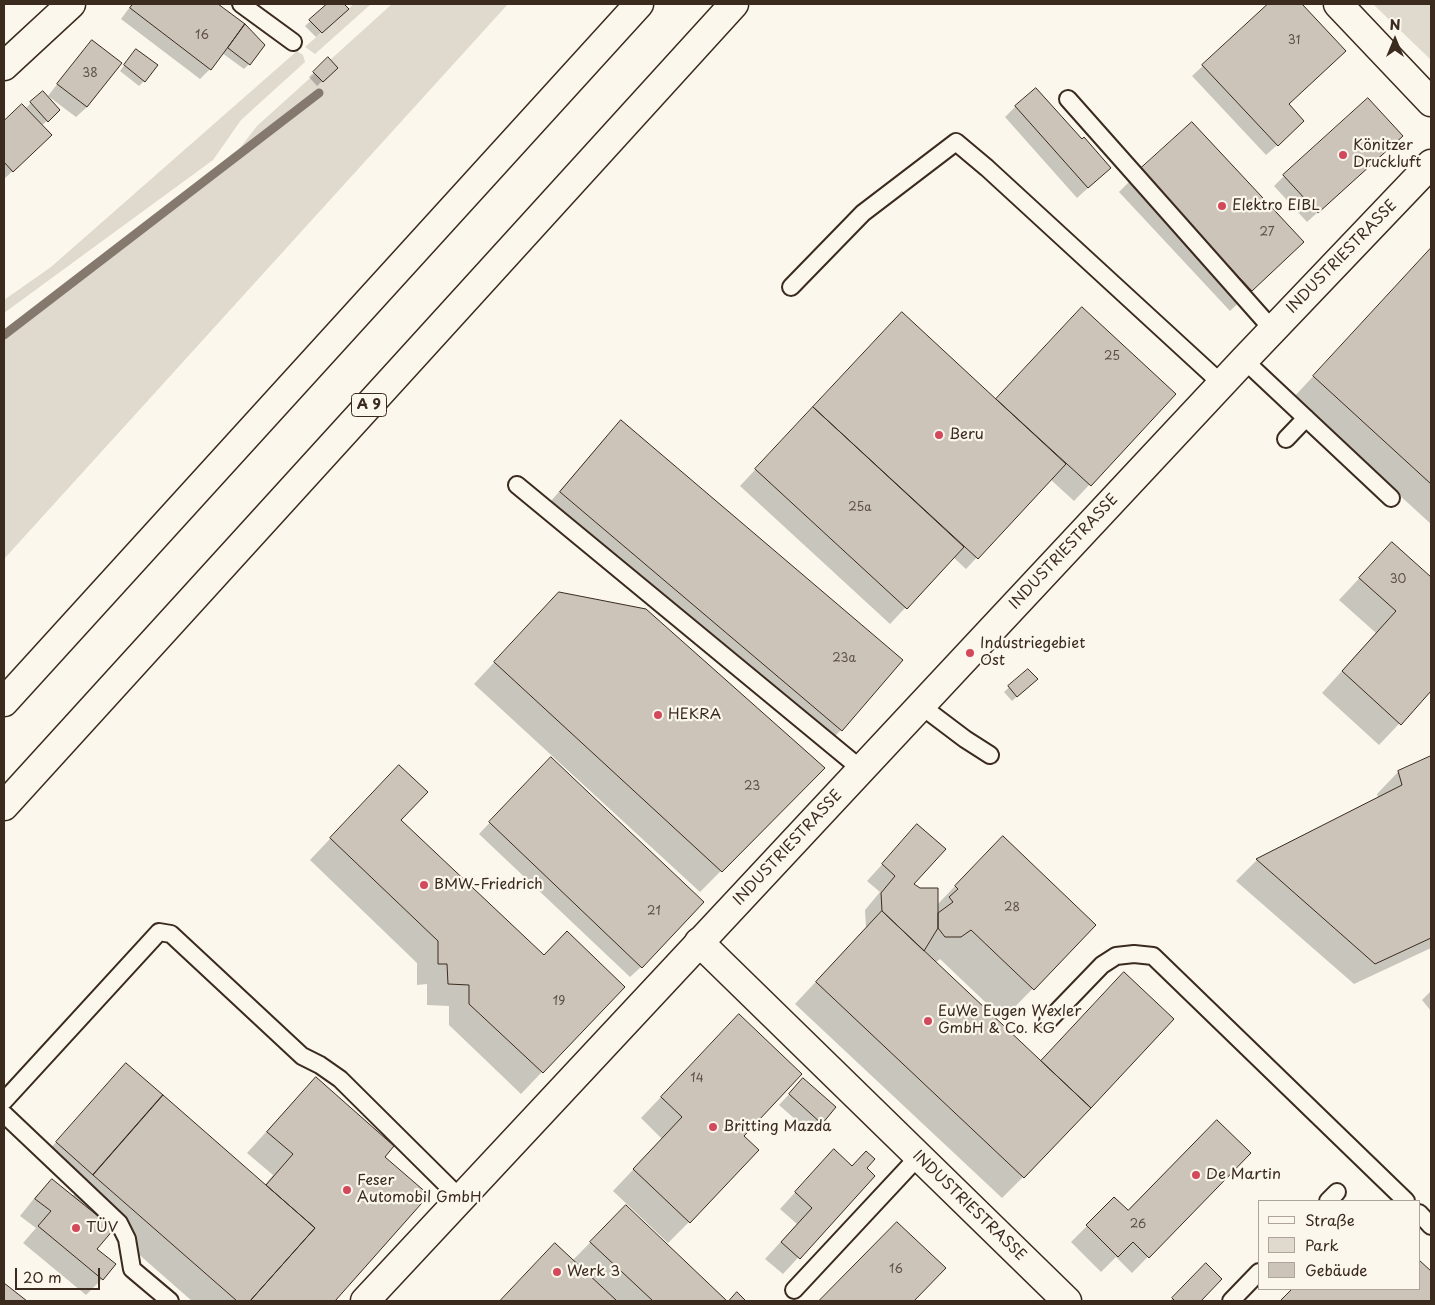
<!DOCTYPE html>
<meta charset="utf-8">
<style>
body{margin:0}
#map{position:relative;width:1435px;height:1305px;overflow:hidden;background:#fbf7ec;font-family:"Playpen Sans",sans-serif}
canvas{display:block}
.frame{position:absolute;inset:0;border:5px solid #3b2a1e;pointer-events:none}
.legend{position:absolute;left:1258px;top:1200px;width:162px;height:90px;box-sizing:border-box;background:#fbf7ec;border:1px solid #aea59a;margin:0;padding:6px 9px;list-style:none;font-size:15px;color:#3b2a1e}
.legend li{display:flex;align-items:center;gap:10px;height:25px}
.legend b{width:25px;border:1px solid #aea59a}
.north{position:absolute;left:1370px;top:15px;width:50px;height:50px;-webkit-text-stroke:4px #fbf7ec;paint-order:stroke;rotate:0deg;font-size:14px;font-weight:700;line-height:20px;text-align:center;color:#3b2a1e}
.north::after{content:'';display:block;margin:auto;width:18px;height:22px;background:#3b2a1e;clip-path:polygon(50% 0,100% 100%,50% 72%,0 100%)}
.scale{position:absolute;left:15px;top:1268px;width:85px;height:22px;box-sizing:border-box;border:2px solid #3b2a1e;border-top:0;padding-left:6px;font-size:15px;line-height:18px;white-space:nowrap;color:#3b2a1e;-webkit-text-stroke:4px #fbf7ec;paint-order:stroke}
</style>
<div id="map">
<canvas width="1435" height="1305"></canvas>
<div class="frame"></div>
<ul class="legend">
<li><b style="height:6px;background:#fbf7ec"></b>Straße</li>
<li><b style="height:14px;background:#dfd9ce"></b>Park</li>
<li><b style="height:14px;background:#ccc4b9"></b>Gebäude</li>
</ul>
<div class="north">N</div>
<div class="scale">20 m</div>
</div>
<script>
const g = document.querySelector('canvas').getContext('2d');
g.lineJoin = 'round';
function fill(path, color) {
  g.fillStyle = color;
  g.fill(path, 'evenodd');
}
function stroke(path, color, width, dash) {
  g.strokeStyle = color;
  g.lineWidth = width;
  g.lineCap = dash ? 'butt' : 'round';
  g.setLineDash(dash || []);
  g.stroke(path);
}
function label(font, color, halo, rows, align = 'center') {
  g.font = font + ' "Playpen Sans",sans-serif';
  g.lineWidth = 4.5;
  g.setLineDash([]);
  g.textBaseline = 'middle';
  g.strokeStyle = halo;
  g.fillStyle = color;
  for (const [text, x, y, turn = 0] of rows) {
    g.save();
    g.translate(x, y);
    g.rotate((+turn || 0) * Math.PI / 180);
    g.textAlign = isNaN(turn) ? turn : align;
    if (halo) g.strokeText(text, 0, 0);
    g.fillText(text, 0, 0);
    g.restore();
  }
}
fill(new Path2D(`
 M354,4h17l-56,50 -10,-7z
 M392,4h116l-504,555v-220l219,-169 34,-44z
 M1373,4h58v56z
 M297,51l6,4 2,7 -64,58 -28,40 -209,153v-13l47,-33z`), '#dfd9ce');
fill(new Path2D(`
 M132,4h84l29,21 4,39 -5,5 -22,-16 -12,16 -10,10 -79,-60z
 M329,4h13l5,5 -31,28 -11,-11z
 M1269,4h31l45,47 -58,54 5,27 -26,23 -74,-79z
 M92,42l28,21 -33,44 -11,10 -28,-21 34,-44z
 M131,56l13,25 -5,5 -19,-15z
 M328,59l8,9 -19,18 -8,-9z
 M31,103l23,12 -13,11 -1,20 -36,33v-56l18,-18 3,4z
 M1016,106l66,35 28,27 -33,30 -72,-81z
 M1391,146l-84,76 -33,-36 10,-10z
 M1140,171l141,92 -51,48 -111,-119z
 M1431,249v275l-138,-126z
 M1082,308l93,86 -101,107 -24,-22 -84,90 -13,-12 -63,67 -150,-138 151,-162 104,76z
 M621,422l280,238 -60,70 -16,16 -280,-238 60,-70z
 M1392,543l39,35v112l-52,55 -57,-52 54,-60 -37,-33z
 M559,593l264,175 -123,124 -226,-208z
 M1028,670l3,14 -19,17 -8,-9z
 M1431,757v191l-77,36 -118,-103 21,-21 121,-62 -1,-4 21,-22z
 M541,769l100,198 -11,10 -151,-143z
 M378,788l21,32 145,136 79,31 -102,107 -72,-69v-19l-22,-1v-21l-10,1v-22l-107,-103z
 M917,826l-5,58 25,21 36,-38 122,58 -92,94 -63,-60 -5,4 105,99 68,-72 -85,187 -21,21 -207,-194 71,-76 -1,-18 15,-18 -13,-11z
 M1431,991v20l-9,-11z
 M718,1037l24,99 -53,86 -21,21 -55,-52 49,-52 -21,-21z
 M126,1065l138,121 9,-11 -26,-22 48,-53 21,-22 67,79 44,38 -93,106h-142l-81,-71 -15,19 6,30 -16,16 -63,-52 13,-15 -16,-12 16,-20 16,-16 20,17 5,-6 -36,-32 69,-78z
 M793,1090l28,33 -10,10 -32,-28z
 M1249,1153l-117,120 -16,-16 -15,15 -30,-30 43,-43 14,13z
 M818,1167l47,1 8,8 -90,98 -18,-15 32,-35 -17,-15z
 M626,1206l99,95h-224l33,-35 38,-5z
 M897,1223l47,45 -32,33h-92z
 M1419,1261l12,12v28h-151l12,-12h127z
 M1206,1265l15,14 -22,22h-29z`), '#0003');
stroke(new Path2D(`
 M4,335l315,-242`), '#85796d', 9);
const building = new Path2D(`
 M133,4h85l27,20 -34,46 -81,-62z
 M327,4h17l5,5 -27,24 -13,-13z
 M1268,4h34l44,47 -57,53 15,17 -26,25 -76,-81z
 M245,24l20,21 -15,20 -22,-17z
 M92,40l30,23 -35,44 -30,-23z
 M136,49l22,16 -13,17 -21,-17z
 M328,57l10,11 -15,14 -10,-10z
 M1036,88l46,51 2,-2 27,31 -23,20 -73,-82z
 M43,91l17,19 -12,12 -18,-20z
 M1368,98l35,38 -85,77 -35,-38z
 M22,104l30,31 -39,37 -9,-10v-41z
 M1192,122l112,120 -52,49 -113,-121z
 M1431,248v236l-118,-108z
 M1082,307l94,87 -85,92 -95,-87z
 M902,312l164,152 -88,95 -165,-152z
 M813,407l151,140 -57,62 -152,-140z
 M621,420l282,240 -61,71 -282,-239z
 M1392,542l39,35v114l-30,34 -59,-54 54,-60 -37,-33z
 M559,592l87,17 179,159 -103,104 -228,-210z
 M1028,669l10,10 -21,18 -9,-11z
 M1431,756v182l-56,26 -119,-105 146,-74 -4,-14z
 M551,757l153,145 -62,66 -153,-146z
 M399,765l29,27 -27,28 143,135 23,-24 58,56 -82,86 -74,-69v-19l-21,-1 -1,-20h-9v-23l-108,-103z
 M917,824l29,25 -32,35 6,4h18v40l-14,23 -42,-40 -1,-18 14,-17 -13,-12z
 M1003,836l93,89 -62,65 -63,-60 -10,7h-16l-7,-9v-15l15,-11 -4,-5 9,-8 -3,-3z
 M882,911l209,197 -67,70 -208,-196z
 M1124,972l50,47 -83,89 -50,-47z
 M739,1014l63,60 -58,62 15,14 -69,73 -57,-54 49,-52 -21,-20z
 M126,1063l37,32 -70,80 -37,-33z
 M316,1077l78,69 -9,11 44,38 -94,106h-85l65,-73 -49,-43 27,-31 -26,-22z
 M803,1078l33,29 -14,17 -33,-30z
 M163,1095l152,133 -65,73h-13l-144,-126z
 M1217,1120l34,33 -102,105 -16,-16 -15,15 -32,-32 28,-28 14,13z
 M834,1149l18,17 14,-15 9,8 -8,9 8,8 -75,83 -19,-17 31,-34 -17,-16z
 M52,1179l62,50 -17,20 19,15 -13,16 -65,-54 13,-15 -16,-12z
 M626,1205l101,96h-74l-63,-59z
 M897,1222l49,46 -32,33h-95z
 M555,1243l62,58h-117z
 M1419,1260l12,11v30h-151l12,-12h127z
 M1206,1263l16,16 -21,22h-26l-3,-3z
 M4,1283l23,18h-23z
 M737,1292l9,9h-17z`);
fill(building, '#ccc4b9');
stroke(building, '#3b2a1e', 1);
const lane = new Path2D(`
 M241,4l52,38
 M1068,99l205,231
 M791,287l72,-74 93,-71 31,26 235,216
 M1244,360l147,138
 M1286,439l20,-21
 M517,485l344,284
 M920,705l45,34 25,16
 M1048,1021l54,-56 14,-9 18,-2 19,2 253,245
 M4,1101l155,-169 12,2 131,122 18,9 20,14 121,120
 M4,1114l115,109 8,16 5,30 38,32
 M1328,1201l9,-9
 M1419,1213l12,13
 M794,1290l124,-133
 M1231,1301l28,-29`);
const street = new Path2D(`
 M4,66l67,-62
 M699,942l368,359`);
const secondary = new Path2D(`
 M1338,4l93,98
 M365,1301l605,-648 274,-293 187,-196`);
const highway = new Path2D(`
 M4,702l635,-698
 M4,806l730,-802`);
stroke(lane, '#3b2a1e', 20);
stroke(street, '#3b2a1e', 31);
stroke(secondary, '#3b2a1e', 31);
stroke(highway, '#3b2a1e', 31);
stroke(lane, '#fbf7ec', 16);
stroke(street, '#fbf7ec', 28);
stroke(secondary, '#fbf7ec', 28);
stroke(highway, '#fbf7ec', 28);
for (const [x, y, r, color] of [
 [1343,155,5,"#d1495b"],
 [1222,206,5,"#d1495b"],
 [939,435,5,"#d1495b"],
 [970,653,5,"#d1495b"],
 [658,715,5,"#d1495b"],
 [424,885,5,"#d1495b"],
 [928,1021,5,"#d1495b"],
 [713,1127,5,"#d1495b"],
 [1196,1175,5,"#d1495b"],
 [347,1190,5,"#d1495b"],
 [76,1228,5,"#d1495b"],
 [557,1272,5,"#d1495b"]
]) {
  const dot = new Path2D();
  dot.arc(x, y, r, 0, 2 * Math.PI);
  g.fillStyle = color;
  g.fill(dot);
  stroke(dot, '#fbf7ec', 2);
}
label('12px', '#5f5045', null, [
 ["16",202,36],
 ["31",1294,41],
 ["38",90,74],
 ["27",1267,233],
 ["25",1112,357],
 ["25a",860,508],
 ["30",1398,580],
 ["23a",844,659],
 ["23",752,787],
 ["28",1012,908],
 ["21",654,912],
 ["19",559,1002],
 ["14",697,1079],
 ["26",1138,1225],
 ["16",896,1270]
]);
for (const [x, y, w] of [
 [369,405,35]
]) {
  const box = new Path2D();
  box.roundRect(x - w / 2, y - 11.5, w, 23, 4);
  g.fillStyle = '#fbf7ec';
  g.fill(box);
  stroke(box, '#3b2a1e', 1);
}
label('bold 14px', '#3b2a1e', null, [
 ["A 9",369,405]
]);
label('15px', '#3b2a1e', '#fbf7ec', [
 ["Könitzer",1353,146],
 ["Druckluft",1353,163],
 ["Elektro EIBL",1232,206],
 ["Beru",949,435],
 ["Industriegebiet",980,644],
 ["Ost",980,661],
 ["HEKRA",668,715],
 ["BMW-Friedrich",434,885],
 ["EuWe Eugen Wexler",938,1012],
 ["GmbH & Co. KG",938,1029],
 ["Britting Mazda",723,1127],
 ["De Martin",1206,1175],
 ["Feser",357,1181],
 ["Automobil GmbH",357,1198],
 ["TÜV",86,1228],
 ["Werk 3",567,1272]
], 'left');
label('15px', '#3b2a1e', '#fbf7ec', [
 ["INDUSTRIESTRASSE",1342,257,-46],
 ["INDUSTRIESTRASSE",1064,552,-47],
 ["INDUSTRIESTRASSE",788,848,-47],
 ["INDUSTRIESTRASSE",969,1206,44]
]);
</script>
